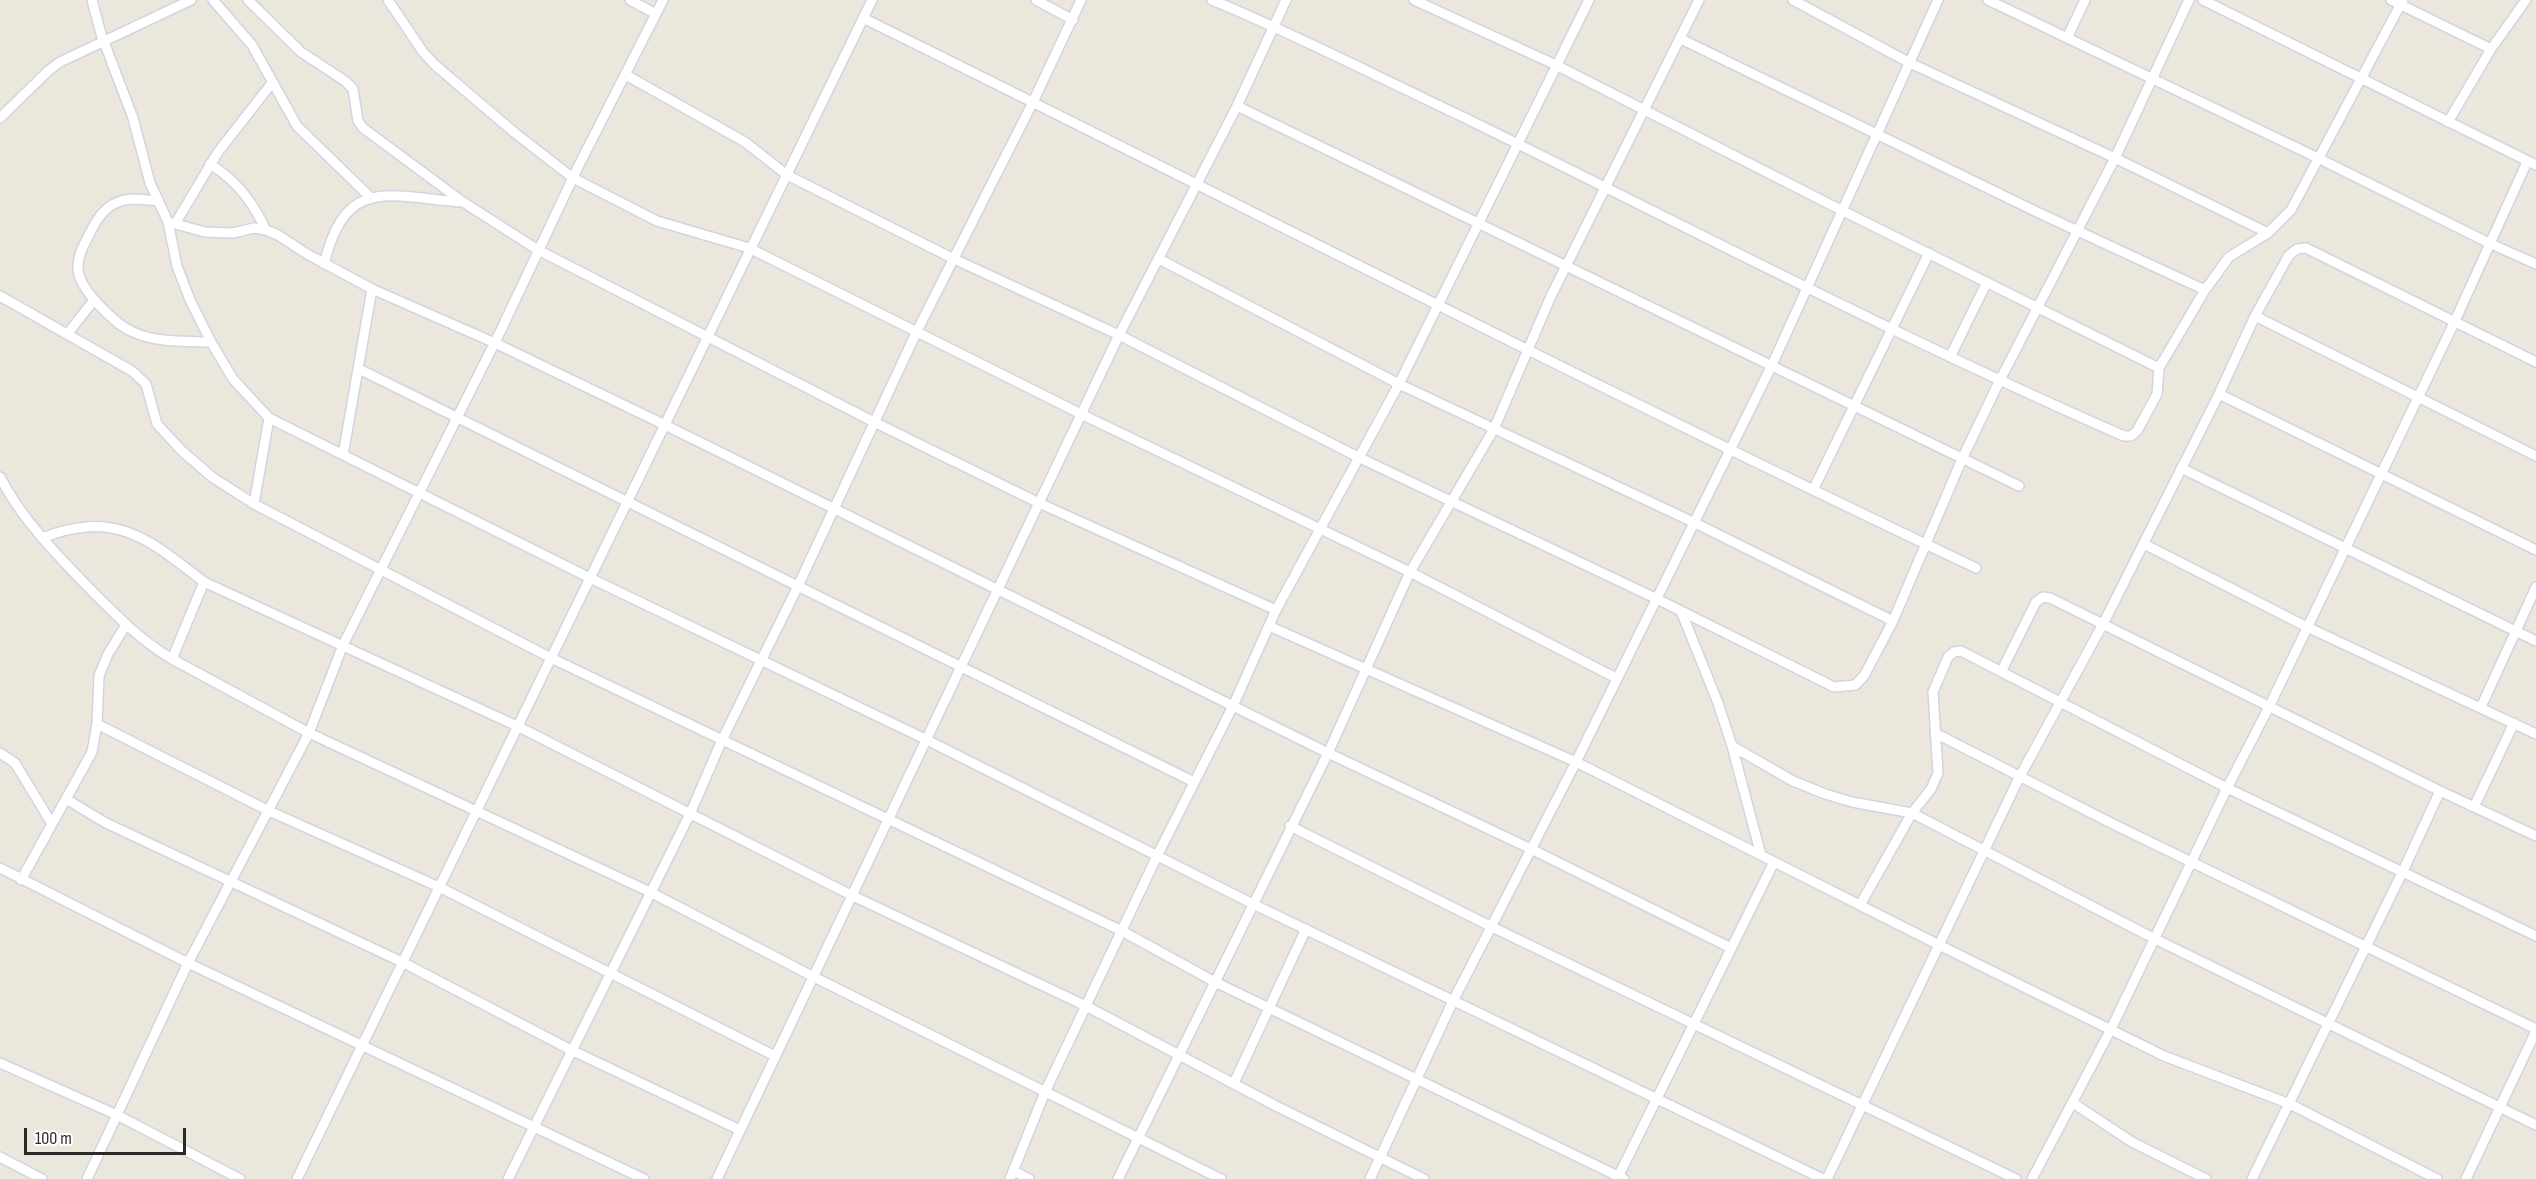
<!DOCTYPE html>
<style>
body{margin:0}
#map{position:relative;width:2536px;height:1179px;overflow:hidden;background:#ece7dc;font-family:"Sofia Sans Condensed",sans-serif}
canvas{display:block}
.scale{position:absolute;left:24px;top:1128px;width:162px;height:27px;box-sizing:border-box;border:3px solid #2a2a2a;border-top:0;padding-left:8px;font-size:18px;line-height:21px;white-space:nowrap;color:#2a2a2a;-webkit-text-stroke:4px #fff;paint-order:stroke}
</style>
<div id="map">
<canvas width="2536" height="1179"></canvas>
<div class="scale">100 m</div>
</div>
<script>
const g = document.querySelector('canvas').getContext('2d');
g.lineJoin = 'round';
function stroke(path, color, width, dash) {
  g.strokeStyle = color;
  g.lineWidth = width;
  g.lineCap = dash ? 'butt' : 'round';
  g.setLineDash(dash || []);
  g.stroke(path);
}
const minor = new Path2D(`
 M92,0l9,34 32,84 17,65 18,39 9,44 13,34 21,42 22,37 36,39 321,160 335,161 328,165 570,275
 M213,0l39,45 45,81 73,71
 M248,0l53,52 44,29 8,8 5,32 5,7 100,74 75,48 336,172 165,81 237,107
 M388,0l35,52 12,13 80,68 58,45 84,43 92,27 334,167 327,157 206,106
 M630,0l26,14
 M1036,0l37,20
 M1212,0c85,35 166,77 249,116 221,108 438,222 663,320h7l6,-5 20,-37 2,-26 46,-78 24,-33 39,-24 23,-23 112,-210
 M1414,0l142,65 287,146 316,157
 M1793,0l117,63 205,95 153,75
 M1988,0l332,159 171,85 45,20
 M2203,0l333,165
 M2391,0l100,49
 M863,18c371,183 739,373 1113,550
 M2067,38l18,-38
 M1681,39l358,174 166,77
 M626,75l119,67 42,33 167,84 165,76 241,123 295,140 179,89 21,-2 9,-9 29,-55 69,-162 37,-77 116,-224 74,-158
 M1237,106l782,380
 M0,118l48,-47 12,-9 131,-62
 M2448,122l43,-73 35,-49
 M210,164c27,17 42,37 56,66
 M157,201c-12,-1 -25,-4 -36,0 -14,4 -23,16 -29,28 -6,12 -14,24 -14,38 -1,21 37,57 55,65 23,11 53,9 78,10
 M168,222l37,10 28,1 21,-5 12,2 12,5 29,19 65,35 123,54 170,82 663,328 203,96 200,99
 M175,224l43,-72 54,-69
 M1159,259l240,125 294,138 200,99
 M324,264c22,-90 66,-67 138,-62
 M0,296l132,75 14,13 11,40 24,26 31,27 42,27 297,154 571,273 93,51 409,197
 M2255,316l281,140
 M68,333l26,-33
 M1950,357l37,-75
 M359,369l835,413
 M2219,394l317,156
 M343,455l29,-166
 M2181,468l355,173
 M0,477c23,44 58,79 92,114 25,25 49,50 80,68l137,74 341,159 164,85 407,202
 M1813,490l116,-237
 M254,504l15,-86
 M42,538c73,-29 107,1 162,44l313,144 336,170 233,110 190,100 148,73
 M2144,544l163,83 229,107
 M1681,611l37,92 14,43 29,109
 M1269,626l307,136 363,183 80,-167 84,-154 116,-230 36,-78 34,-61 8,-6 9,-1 230,114
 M172,659l32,-77
 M2001,672l35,-70 7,-5 7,1 390,193 96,45
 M2481,707l55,-120
 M97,724l172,87 170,76 336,169
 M1935,733l180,92 421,204
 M1732,746l61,35 32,13 27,8 60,11 241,125 383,187
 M0,753l15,10 37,61
 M66,799l40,24 296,139 169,88 169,80
 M2474,807l40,-84
 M1290,826l202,101 524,252
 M0,868l188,95 456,216
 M21,880l71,-128 5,-28 2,-48 9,-22 18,-29
 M1860,905l52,-92 19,-24 7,-16 -5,-81 15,-35 6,-5 7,-1 266,137 309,148
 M0,1063l117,52 123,64
 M1234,1083l72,-154
 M2073,1103l59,39 74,37
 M0,1157l42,22
 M1014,1171l15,8
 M87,1179l101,-216 121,-230 34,-88 158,-315 77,-163 85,-167
 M297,1179l575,-1179
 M508,1179l182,-365 32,-74 76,-154 119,-255 116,-229 48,-102
 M717,1179l402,-844 118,-229 49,-106
 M1010,1179l35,-87 113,-238 75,-148 43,-96 123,-226 190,-384
 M1118,1179l210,-426 82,-181 84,-143 57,-133 148,-296
 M1370,1179l84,-180 122,-237 196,-397 166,-365
 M1617,1179l157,-317
 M1827,1179l112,-234 225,111 126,48 147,75
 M2032,1179l79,-150 116,-241 42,-81 185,-384 73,-161
 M2252,1179l151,-308 37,-80
 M2466,1179l70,-148`);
stroke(minor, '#d2d3e3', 12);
stroke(minor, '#fff', 9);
</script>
